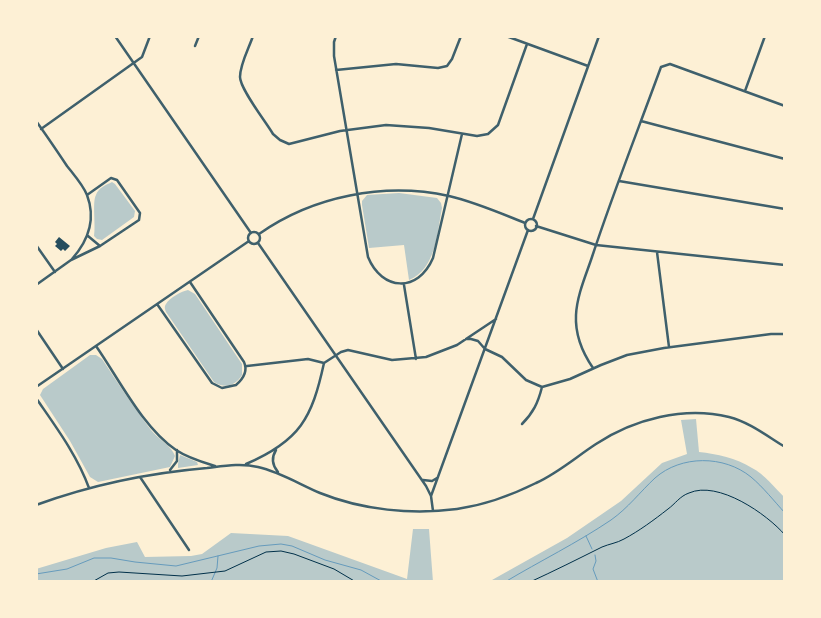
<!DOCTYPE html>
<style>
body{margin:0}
#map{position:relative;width:821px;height:618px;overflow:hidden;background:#fdf0d5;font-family:"DM Sans",sans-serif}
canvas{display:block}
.frame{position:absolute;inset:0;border:38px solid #fdf0d5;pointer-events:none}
</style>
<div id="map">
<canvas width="821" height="618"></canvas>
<div class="frame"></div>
</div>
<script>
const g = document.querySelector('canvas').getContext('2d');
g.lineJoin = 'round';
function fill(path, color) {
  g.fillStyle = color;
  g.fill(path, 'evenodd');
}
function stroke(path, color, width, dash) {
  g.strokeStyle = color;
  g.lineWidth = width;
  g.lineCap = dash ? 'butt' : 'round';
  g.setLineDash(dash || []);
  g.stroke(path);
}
fill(new Path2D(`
 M112,182l3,2 20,27 -1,6 -32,23 -5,-1 -3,-3c2,-11 -2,-34 2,-41 2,-7 10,-10 16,-13z
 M399,193l38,5 4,5 1,5c-5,25 -6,61 -33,72l-5,-35 -35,3 -7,-43v-4l5,-6z
 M188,290l7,4 47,70v11c-7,11 -17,14 -28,7l-48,-70c-1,-3 -2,-5 0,-8 3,-6 16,-13 22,-14z
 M90,355h6l6,4c16,24 32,49 49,71 7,9 21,16 24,26l-5,11 -72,15 -8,-5 -20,-36 -30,-46 3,-6z
 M696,419l3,33c18,2 37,6 53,16 12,6 23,20 33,30v84h-312l19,-2 75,-42 54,-37 41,-38 25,-9 -6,-34z
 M180,455l17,7 1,3 -20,3v-4z
 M413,529h16l4,53h-397v-13l70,-21 31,-6 8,15 46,-1 11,-2 29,-21 57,3 119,43z`), '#b9caca');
stroke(new Path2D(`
 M586,536l6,13
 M595,555l1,6 -3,8 5,13
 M36,574l31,-5 27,-11h17l24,4 41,4 83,-20 22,-2 11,2 33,14 36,10 22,12
 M211,582l6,-14 1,-12
 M505,582c35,-21 72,-39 106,-62 17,-12 29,-28 44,-42 26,-23 69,-23 96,-1 12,10 23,24 34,36`), '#669bbc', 1);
fill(new Path2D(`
 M59,237l11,9 -5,5 -2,-2 -2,2 -6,-5 2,-2 -2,-2z`), '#264d5e');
stroke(new Path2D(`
 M92,582l16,-9 11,-1 63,4 43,-5 41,-19 15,-1 13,3 40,15 22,13
 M530,582c24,-11 48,-23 72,-35 7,-3 15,-4 22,-8 15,-8 30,-19 44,-30 7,-5 12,-13 21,-16 29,-13 78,21 96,42`), '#003049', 1);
stroke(new Path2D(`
 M115,36l136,197
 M253,36c-4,12 -13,28 -13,41 0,12 26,45 33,57l7,6 9,4 51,-13 46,-6 43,3 48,8 11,-2 10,-9 29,-81
 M336,36l-2,6v14l34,201c14,34 50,36 65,1l29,-124
 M506,36l82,30
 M195,46l4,-10
 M336,70l60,-6 42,4 9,-2 5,-7 9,-23
 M745,91l20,-55
 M36,121c11,15 21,30 31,45 7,9 16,19 20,29 9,24 1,46 -15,64
 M641,121l144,38
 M41,129l101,-72 8,-21
 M619,181l166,28
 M525 225a6 6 0 1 1 12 0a6 6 0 1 1-12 0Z
 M533,219l66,-183
 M536,226l60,19 189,20
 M248 238a6 6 0 1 1 12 0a6 6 0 1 1-12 0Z
 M259,234c54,-38 125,-52 190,-38 26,6 51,17 76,27
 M88,236l12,10
 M258,243l168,243 5,10 2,15
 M36,245l19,27
 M657,252l12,95
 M36,285l35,-25 29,-14 39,-26 1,-7 -23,-33 -6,-2 -24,17
 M404,285l12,74
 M157,304l55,79 10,5 14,-3c7,-6 12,-14 8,-23l-54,-80
 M36,329l27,40
 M466,339h5l7,2 7,8 17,8 24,23 16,7 28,-8 31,-14 26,-10 37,-7 107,-14h14
 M96,346c23,33 47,82 80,104 12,8 26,12 39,16
 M247,366l61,-7 16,4
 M593,368c-11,-16 -18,-33 -17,-53 1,-20 10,-40 16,-58 21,-64 46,-127 69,-190l9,-3 115,42
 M36,387l213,-146
 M36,398c20,29 41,57 53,90
 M522,424c11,-11 16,-21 20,-37
 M276,450c-5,8 -4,15 2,22
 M246,464c54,-23 66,-46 78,-101l17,-11 7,-2 44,10 34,-3 31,-12 39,-26
 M170,470l7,-9v-11
 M140,477l49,73
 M423,480l9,1 5,-3
 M431,496l97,-266
 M36,505c55,-20 112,-32 171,-37 17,-2 34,-5 51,-1 22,5 41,17 62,26 42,17 92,22 137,16 27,-4 55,-14 79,-26 22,-10 40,-26 60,-39 38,-25 88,-38 133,-27 20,5 38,19 56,30`), '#3f606c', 2.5);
stroke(new Path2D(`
 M783,36l2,1`), '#003049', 3);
</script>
